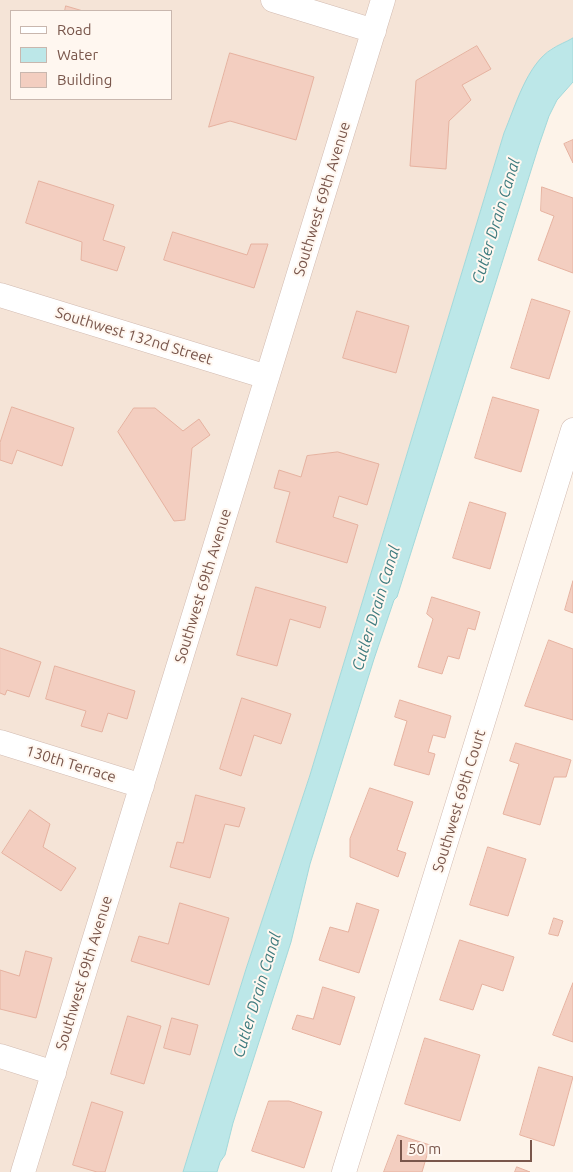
<!DOCTYPE html>
<style>
body{margin:0}
#map{position:relative;width:573px;height:1172px;overflow:hidden;background:#fdf3e9;font-family:Ubuntu,sans-serif}
canvas{display:block}
.legend{position:absolute;left:10px;top:10px;width:162px;height:90px;box-sizing:border-box;background:#fff7f0;border:1px solid #c9b7ae;margin:0;padding:6px 9px;list-style:none;font-size:15px;color:#79564b}
.legend li{display:flex;align-items:center;gap:10px;height:25px}
.legend b{width:25px;border:1px solid #c9b7ae}
.scale{position:absolute;left:400px;top:1140px;width:132px;height:22px;box-sizing:border-box;border:2px solid #79564b;border-top:0;padding-left:6px;font-size:15px;line-height:18px;white-space:nowrap;color:#79564b;-webkit-text-stroke:4px #fff7f0;paint-order:stroke}
</style>
<div id="map">
<canvas width="573" height="1172"></canvas>
<ul class="legend">
<li><b style="height:6px;background:#fff"></b>Road</li>
<li><b style="height:14px;background:#bce7e8"></b>Water</li>
<li><b style="height:14px;background:#f3cec0"></b>Building</li>
</ul>
<div class="scale">50 m</div>
</div>
<script>
const g = document.querySelector('canvas').getContext('2d');
g.lineJoin = 'round';
function fill(path, color) {
  g.fillStyle = color;
  g.fill(path, 'evenodd');
}
function stroke(path, color, width, dash) {
  g.strokeStyle = color;
  g.lineWidth = width;
  g.lineCap = dash ? 'butt' : 'round';
  g.setLineDash(dash || []);
  g.stroke(path);
}
function label(font, color, halo, rows, align = 'center') {
  g.font = font + ' Ubuntu,sans-serif';
  g.lineWidth = 4;
  g.setLineDash([]);
  g.textBaseline = 'middle';
  g.strokeStyle = halo;
  g.fillStyle = color;
  for (const [text, x, y, turn = 0] of rows) {
    g.save();
    g.translate(x, y);
    g.rotate((+turn || 0) * Math.PI / 180);
    g.textAlign = isNaN(turn) ? turn : align;
    if (halo) g.strokeText(text, 0, 0);
    g.fillText(text, 0, 0);
    g.restore();
  }
}
fill(new Path2D(`
 M0,0h573v38l-22,11 -20,23 -27,61 -194,642 -64,194 -63,203h-183zM11,11h160v88h-160z`), '#f5e4d7');
const water = new Path2D(`
 M573,38v44l-16,18 -8,16 -10,29 -142,452 -3,3 -20,59 -64,205 -19,78 -58,181 -8,32 -5,7 -3,10h-34l63,-203 64,-194 194,-642c11,-26 23,-69 48,-84 6,-4 14,-7 21,-11z`);
fill(water, '#bce7e8');
stroke(water, '#a2d8da', 1);
const building = new Path2D(`
 M66,6l17,5h-18z
 M477,46l14,23 -29,16 9,15 -22,21 -3,48 -36,-3 6,-85z
 M230,53l84,24 -18,63 -66,-19 -21,6z
 M573,140v23l-9,-19z
 M39,181l75,24 -11,35 22,7 -8,24 -36,-11 1,-18 -56,-19z
 M542,187l31,11v75l-35,-13 16,-44 -13,-5z
 M173,232l74,23 4,-11h17l-14,44 -90,-28z
 M532,299l38,12 -21,68 -38,-11z
 M357,311l52,15 -13,47 -53,-15z
 M493,397l46,13 -18,62 -46,-14z
 M12,407l62,21 -12,38 -45,-16 -5,14 -12,-4v-17z
 M134,408h21l28,23 16,-12 11,16 -18,13 -7,72 -11,1 -56,-89z
 M338,452l41,12 -12,41 -28,-9 -6,21 25,8 -11,38 -71,-21 14,-50 -16,-4 5,-18 22,7 6,-21z
 M470,502l36,11 -16,56 -37,-11z
 M573,581v32l-8,-3z
 M256,587l70,20 -6,21 -30,-9 -13,47 -40,-11z
 M432,597l48,15 -5,18 -7,-2 -9,31 -11,-3 -6,18 -24,-7 15,-48 -6,-5z
 M549,640l24,9v71l-48,-14z
 M0,648l41,14 -12,35 -22,-7 -2,5 -5,-2z
 M55,666l80,25 -8,28 -19,-6 -6,19 -21,-6 5,-15 -40,-12z
 M242,698l49,16 -10,30 -27,-9 -13,41 -21,-7z
 M400,700l51,16 -6,22 -12,-3 -5,17 7,2 -6,21 -35,-10 13,-44 -12,-4z
 M516,743l55,17 -5,17h-12l-14,48 -37,-11 16,-50 -9,-3z
 M370,788l43,14 -16,48 9,3 -8,24 -48,-20v-18z
 M196,795l49,13 -6,19 -14,-3 -15,54 -40,-11 7,-25 6,1z
 M30,810l20,14 -7,23 33,21 -15,23 -59,-38z
 M488,847l38,12 -18,57 -38,-11z
 M180,903l49,15 -20,67 -78,-24 8,-25 29,8z
 M357,903l22,7 -20,63 -40,-13 11,-33 18,5z
 M554,918l9,3 -5,15 -9,-2z
 M460,940l54,17 -11,34 -21,-7 -9,26 -33,-10z
 M26,951l26,7 -16,60 -36,-9v-39l19,6z
 M573,983v59l-20,-7z
 M323,987l32,10 -15,48 -48,-16 5,-14 16,4z
 M128,1016l33,10 -17,58 -33,-10z
 M172,1018l26,7 -8,30 -26,-7z
 M425,1038l55,17 -20,66 -55,-17z
 M539,1067l34,10 -19,69 -34,-11z
 M269,1101h20l33,11 -18,56 -52,-17z
 M92,1102l31,10 -18,60h-8l-24,-7z
 M398,1135l32,10 -8,27h-38z
 M517,1167l13,5h-15z`);
fill(building, '#f3cec0');
stroke(building, '#e6b2a0', 1);
const minor = new Path2D(`
 M273,0l101,31
 M0,295l267,82
 M0,742l142,44
 M0,1056l54,17
 M23,1172l360,-1172
 M344,1172l229,-742`);
stroke(minor, '#d2bbb1', 25);
stroke(minor, '#fff', 24);
label('15px', '#79564b', '#fff7f0', [
 ["Southwest 69th Avenue",322,199,-73],
 ["Southwest 132nd Street",134,336,17],
 ["Southwest 69th Avenue",203,586,-73],
 ["130th Terrace",71,764,17],
 ["Southwest 69th Court",459,801,-73],
 ["Southwest 69th Avenue",84,973,-73]
]);
label('italic 16px', '#3e7b7e', '#fff7f0', [
 ["Cutler Drain Canal",496,221,-73],
 ["Cutler Drain Canal",376,608,-73],
 ["Cutler Drain Canal",257,995,-73]
]);
</script>
